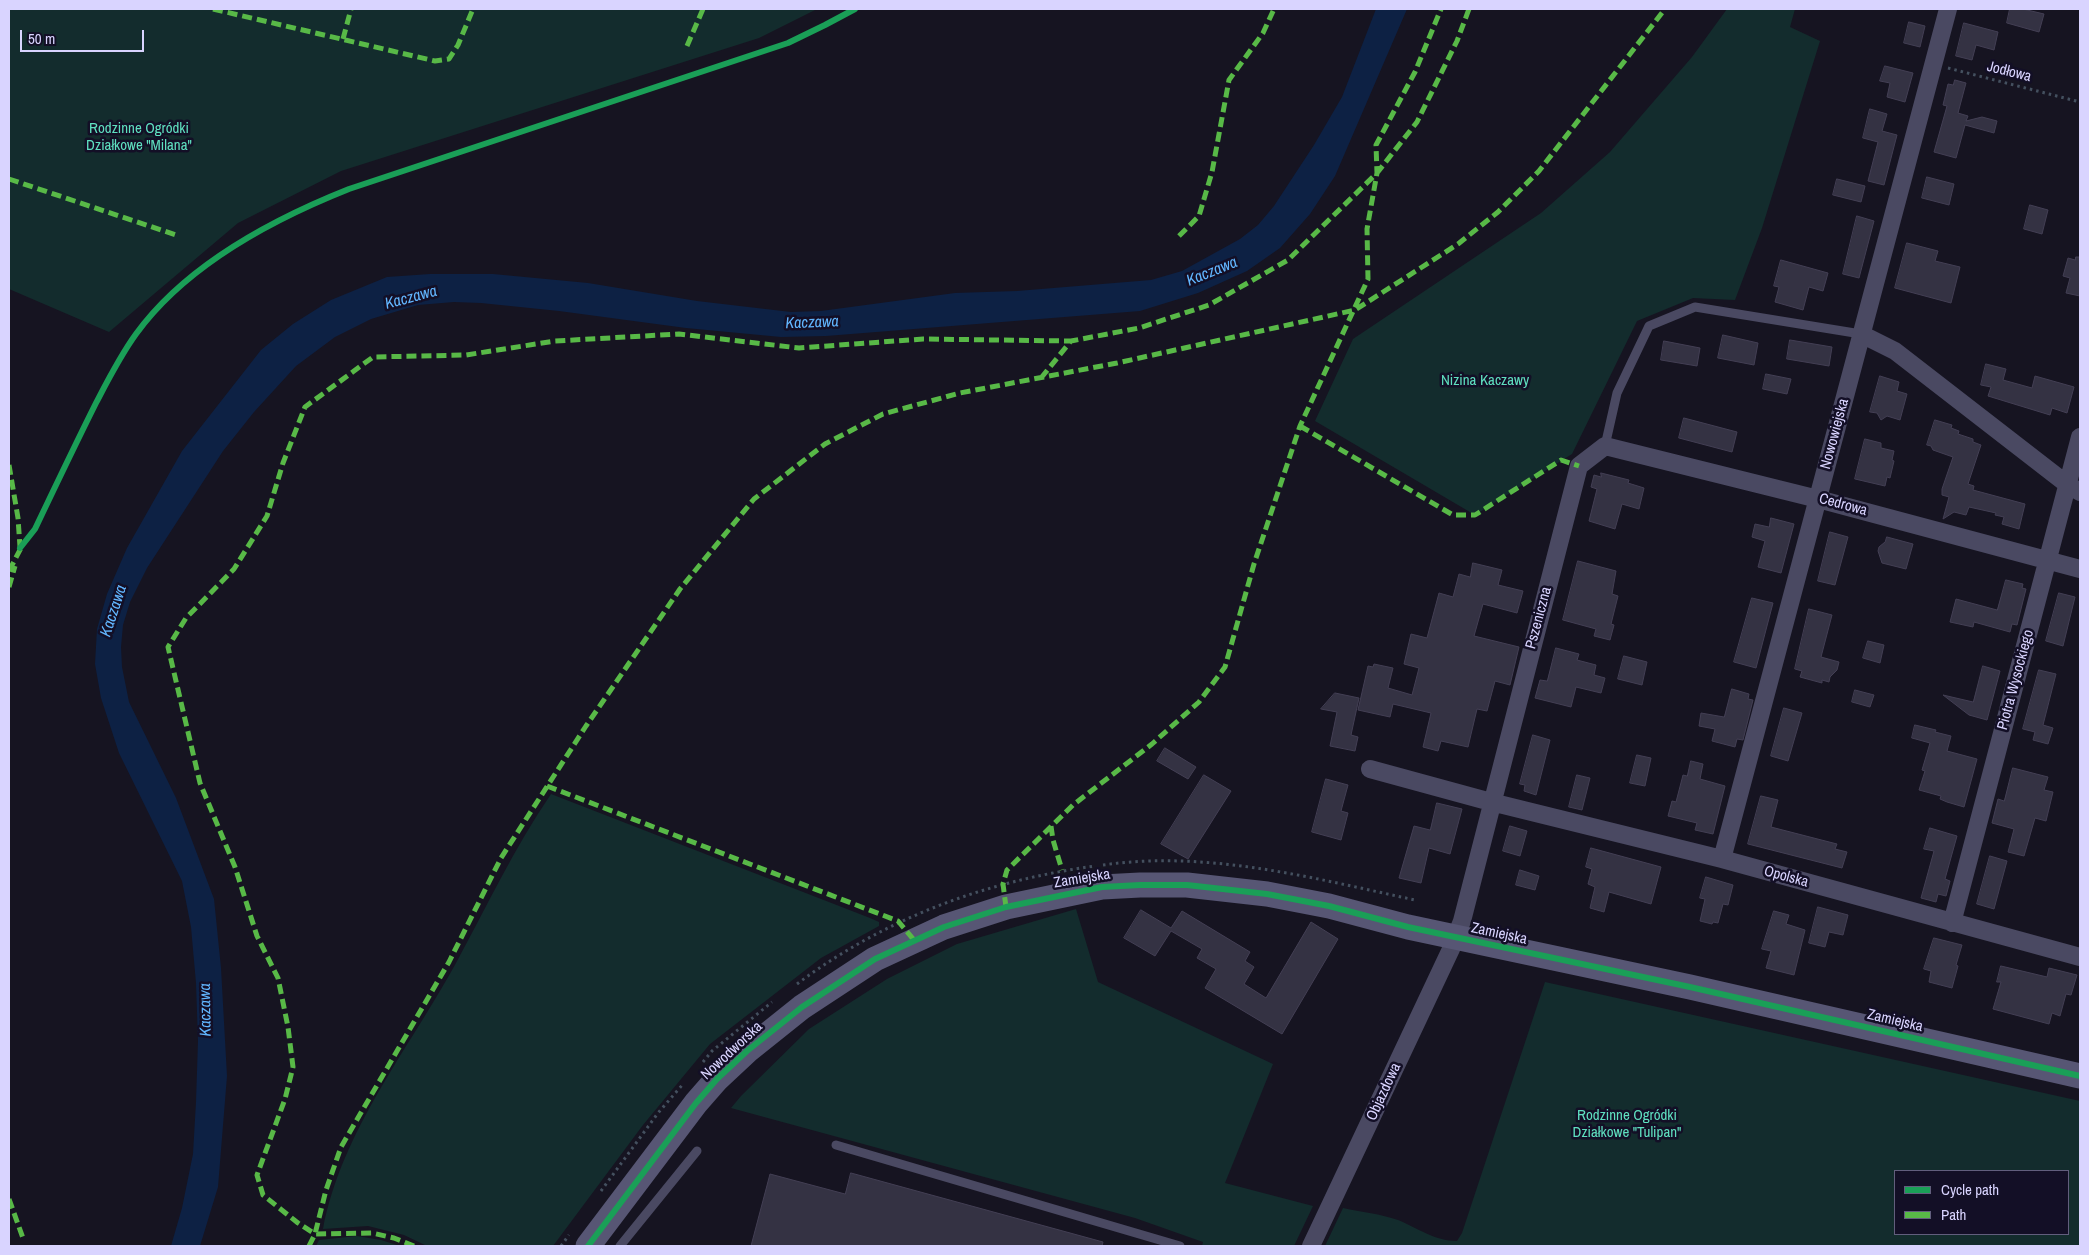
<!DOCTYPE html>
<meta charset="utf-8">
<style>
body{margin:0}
#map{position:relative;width:2089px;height:1255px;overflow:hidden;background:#161421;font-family:"Archivo Narrow",sans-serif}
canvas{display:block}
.frame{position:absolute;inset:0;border:10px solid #d9d4ff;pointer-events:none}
.legend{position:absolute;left:1894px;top:1170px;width:175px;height:65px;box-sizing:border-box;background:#130f26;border:1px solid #625e7d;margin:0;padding:6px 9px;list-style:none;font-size:15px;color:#d9d4ff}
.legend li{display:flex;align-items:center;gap:10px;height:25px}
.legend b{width:25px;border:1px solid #625e7d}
.scale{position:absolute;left:20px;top:30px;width:124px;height:22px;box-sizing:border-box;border:2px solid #d9d4ff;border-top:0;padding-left:6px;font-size:15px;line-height:18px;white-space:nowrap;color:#d9d4ff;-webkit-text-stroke:4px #130f26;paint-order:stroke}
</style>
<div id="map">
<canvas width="2089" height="1255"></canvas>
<div class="frame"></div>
<ul class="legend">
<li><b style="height:6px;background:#1a9f57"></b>Cycle path</li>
<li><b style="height:6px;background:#58b947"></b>Path</li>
</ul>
<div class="scale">50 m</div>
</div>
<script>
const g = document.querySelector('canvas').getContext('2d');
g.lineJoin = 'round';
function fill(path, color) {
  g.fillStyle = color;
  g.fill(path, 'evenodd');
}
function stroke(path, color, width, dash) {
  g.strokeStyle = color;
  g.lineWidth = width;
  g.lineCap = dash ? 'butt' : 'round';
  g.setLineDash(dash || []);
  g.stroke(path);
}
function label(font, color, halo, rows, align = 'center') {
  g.font = font + ' "Archivo Narrow",sans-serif';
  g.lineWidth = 5;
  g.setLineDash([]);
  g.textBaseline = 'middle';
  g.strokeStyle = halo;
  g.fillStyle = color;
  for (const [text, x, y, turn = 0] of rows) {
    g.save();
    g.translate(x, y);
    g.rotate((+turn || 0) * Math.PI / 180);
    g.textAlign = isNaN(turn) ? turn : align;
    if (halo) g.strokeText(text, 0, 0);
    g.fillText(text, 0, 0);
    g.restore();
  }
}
fill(new Path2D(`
 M9,9h808l-58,29 -418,133 -103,52 -129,109 -100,-43z
 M1727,9h68l-5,18 30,14 -58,187 -27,72 -42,-2 -56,23 -65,133 -97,61 -160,-94 38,-82 188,-126 69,-61 82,-95z
 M551,794l319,124 9,4v4l-58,32 -111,86 -67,81 -90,121h-126l-23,-11 -36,-9 -45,3c19,-99 86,-180 133,-266 31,-57 58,-115 95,-169z
 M1076,909l22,73 175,82 -48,119 88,23 -19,40h-92l1,-4 -68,-24 -404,-110 10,-12 68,-67 78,-50 70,-35z
 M1545,982l535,119v145h-755l18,-38c18,4 38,6 55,12 20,8 36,21 59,21l5,-8zM2068,1171v63h-173v-63z
 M357,1236l24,4 19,6h-84l3,-6z`), '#132c2d');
fill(new Path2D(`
 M1376,9h31l-72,167 -25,38 -30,34 -33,23 -49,22 -58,18 -314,25 -45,1 -95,-9 -127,-17 -78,-8 -27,-1 -36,3 -47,14 -36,18 -39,29 -42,46 -31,39 -76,117 -17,34 -7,23 -2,22 1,20 7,35 47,96 38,101 7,69 6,108 -9,111 -18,59h-29l11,-38 11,-54 3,-52 2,-61 -2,-58 -5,-56 -9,-46 -63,-128 -18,-55 -6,-34 2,-35 10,-35 20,-46 55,-97 79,-101 32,-26 38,-24 56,-23 43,-3h63l95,9 109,18 94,11 30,-1 134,-18 62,-2 134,-11 31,-9 58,-32 18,-14 16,-19 40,-61 28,-48z`), '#0d2144');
const building = new Path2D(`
 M2010,9h13l21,5 -5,18 -32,-9z
 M1909,22l16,4 -5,21 -16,-4z
 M1964,23l34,9 -4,18 -18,-5 -4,15 -16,-4z
 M1885,66l28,7 -8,29 -18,-5 3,-14 -10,-2z
 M1955,80l11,3 -8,30 10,3 -2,5 16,-4 15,4 -3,12 -29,-8 -9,33 -22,-6 13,-46 -4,-1 5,-21 5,1z
 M1870,109l17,5 -5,17 15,4 -13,50 -16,-4 10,-39 -15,-4z
 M1927,177l27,7 -5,21 -27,-7z
 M1837,179l28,7 -4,16 -28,-7z
 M2030,205l18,5 -6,24 -18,-5z
 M1857,216l17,5 -15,57 -16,-4z
 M1907,243l31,8 -3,10 25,6 -9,36 -56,-15z
 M2076,257h4v39l-14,-3 4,-15 -7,-2 5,-18 7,2z
 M1781,260l47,13 -5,18 -14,-4 -6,23 -28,-8 4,-15 -5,-1z
 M1723,335l35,8 -4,22 -36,-7z
 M1790,340l42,7 -3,19 -42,-7z
 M1664,341l36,7 -3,18 -36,-6z
 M1986,364l20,5 -3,11 29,8 3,-12 39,11 -7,26 -15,-5 -2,7 -62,-19 3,-9 -10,-2z
 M1766,374l25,5 -4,15 -24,-5z
 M1880,376l19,6 -2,9 10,3 -7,26 -13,-4 -6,4 -4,-7 -7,-1z
 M1684,418l53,14 -5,20 -53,-14z
 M1935,420l17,5 -1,3 8,3 -1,3 15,5v3l8,3 -13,39 6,2 -1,4 52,14 -6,25 -17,-5 2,-7 -9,-2 1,-2 -27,-6 -3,8 -12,-3 -11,7 6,-22 -7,-2v-6l11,-32 -20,-7 -2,-4 -4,-1z
 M1865,439l16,4v5l13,3 -2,9 2,1 -4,17 -3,-1 -2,9 -30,-7z
 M1601,473l28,7 -1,3 16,5 -5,21 -17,-5 -7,25 -26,-8 8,-32 -6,-2 3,-12 7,2z
 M1771,518l23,6 -13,49 -23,-6 7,-26 -13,-4 3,-13 14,3z
 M1830,532l18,5 -13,48 -17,-4z
 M1887,537l26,7 -7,25 -24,-6 -4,-12 1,-4 6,-5z
 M1578,561l38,10 -4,23 6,2 -7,28 3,1 -4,15 -16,-4 2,-7 -33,-9z
 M1473,563l29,7 -4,15 25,6 -6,22 -34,-9 -9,32 45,11 -9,38 -15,-4 -8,30 -10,-2 -9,38 -27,-6 -3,10 -15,-4 8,-34 -38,-9 -3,13 -32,-7 10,-44 5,1 1,-3 19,4 -5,20 24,7 7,-27 -15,-4 7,-30 16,4 12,-45 14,4 6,-23 11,3z
 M2006,580l17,4 -1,4 4,1 -9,36 -5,-1 -2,8 -36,-10 -1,5 -23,-5 6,-23 41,11z
 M2059,593l16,4 -12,49 -17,-5z
 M1752,598l21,5 -17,65 -22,-6z
 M1809,609l23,6 -11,42 18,5 -2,8 -7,7 -1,5 -7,-2v3l-22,-6 2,-6 -7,-2z
 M1868,641l16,4 -4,18 -17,-5z
 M1556,648l23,6 -2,6 19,5 -2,10 11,3 -4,15 -25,-6 -5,20 -36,-9 5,-18 7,1z
 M1624,656l23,6 -5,23 -24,-6z
 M1983,666l17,5 -13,49 -18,-5 -26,-20 30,7z
 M2039,670l17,4 -13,51 10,3 -5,16 -15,-4 2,-8 -12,-3z
 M1732,689l17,5 -1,5 5,1 -10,40 -6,-1 -2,8 -23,-6 3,-12 -16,-3 2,-13 23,4z
 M1855,690l19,5 -4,12 -18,-5z
 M1335,693l24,5 -8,37 7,2 -3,14 -25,-5 7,-34 -16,-3z
 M1784,708l18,5 -14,48 -17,-5z
 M1915,725l21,5 -1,2 16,4 -4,15 30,8 -13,48 -17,-5 -7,-3 1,-3 -22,-6 6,-19 -3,-1 8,-27 -18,-5z
 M1533,735l17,5 -14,55 -12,-4 1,-6 -5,-1z
 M1165,748l31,19 -8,12 -31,-18z
 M1637,755l14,3 -6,28 -15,-3z
 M1691,761l12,3 -3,15 25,7 -12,48 -18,-4 2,-7 -29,-7 4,-15 4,1 7,-27 4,1z
 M2013,768l35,9 -4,13 9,2 -7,29 -11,-3 -11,38 -16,-4 6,-23 -22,-6 6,-24 6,2z
 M1204,775l27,16 -43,68 -27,-15z
 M1577,775l13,3 -8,32 -13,-3z
 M1326,779l22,6 -7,26 7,2 -7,27 -29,-8z
 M1761,796l17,4 -7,27 66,17 -2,5 12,3 -5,16 -94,-24z
 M1437,803l25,6 -12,45 -21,-6 -8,35 -22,-5 15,-52 16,4z
 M1510,826l17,5 -7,25 -17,-5z
 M1930,828l27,8 -12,43 5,2 -4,15 -8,-2 -2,8 -15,-4 13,-47 -10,-2z
 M1591,848l70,19 -10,37 -42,-12 -5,20 -14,-4 5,-21 -7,-3 4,-15 -6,-2z
 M1990,856l17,5 -13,48 -17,-5z
 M1520,870l19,6 -4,14 -19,-5z
 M1706,877l27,8 -5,20 -5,-1 -5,19 -5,-1 -1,2 -12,-3 5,-22 -5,-1z
 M1818,907l30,8 -5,20 -14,-3 -4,15 -16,-4z
 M1141,910l30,18 11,-17 68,41 -5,9 9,6 -10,17 22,14 45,-76 27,17 -56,95 -77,-46 11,-19 -19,-11 5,-9 -31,-18 -16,25 -31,-18z
 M1774,911l15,4 -3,9 19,6 -11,45 -28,-7 5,-17 -9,-2z
 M1934,938l28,7 -6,20 2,1 -6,22 -23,-6 2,-11 -7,-2z
 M2001,966l46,11 2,-9 28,7 -6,20 -5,-1 -6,22 -8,-3 -3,11 -56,-15 8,-27h-4z
 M851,1173l252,69 -1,4h-351l19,-72 75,20z`);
fill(building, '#343243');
stroke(building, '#433f54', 1);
stroke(new Path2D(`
 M1948,68l132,34
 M1103,865c105,-15 210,13 312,35
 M797,984c88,-66 189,-103 298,-118
 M703,1062l9,-11 60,-49
 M601,1191l57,-78 26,-30
 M561,1246l8,-11`), '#44505f', 3, [2.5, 4]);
stroke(new Path2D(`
 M1605,446l12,-53 32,-67 46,-19 166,27
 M836,1145l344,101
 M620,1246l77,-95`), '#4a4962', 9);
stroke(new Path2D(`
 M1861,334l34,17 173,134 12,7
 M1370,769l121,33 231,57 358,98
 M1722,859l226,-850
 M1952,923l128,-486
 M1311,1246l140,-297 11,-28 117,-455 26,-20 213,53 262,70`), '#4a4962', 18);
stroke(new Path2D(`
 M588,1246l108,-143 21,-24 30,-28 55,-44 73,-48 69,-32 62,-20 96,-20 38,-2h47l80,9 62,12 79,21 282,60 390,89`), '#575674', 25);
stroke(new Path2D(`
 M213,9l222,52 14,-2 9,-14 15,-36
 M343,39l8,-30
 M687,46l16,-37
 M9,179l170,57
 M1179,236l20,-20 13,-44 17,-92 34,-47 11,-24
 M1041,378l30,-37 68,-13 70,-23 79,-45 89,-87 40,-51 40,-81 12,-32
 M1300,426l153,89h22l86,-55 18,6
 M9,465l9,53 2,29
 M9,571l13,-25
 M9,587l6,-21
 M547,786l351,135 16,19
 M1051,826l2,14 9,30
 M1006,907l-3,-23 4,-14 66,-65 79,-61 47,-42 26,-35 29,-103 46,-138 68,-147 -1,-50 10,-56 -1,-28 39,-73 26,-63
 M9,1199l15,42
 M309,1246l6,-12 11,-44 15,-43 108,-185 52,-104 85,-132 94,-137 74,-90 71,-55 58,-30 77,-21 157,-30 238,-53 103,-66 40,-32 41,-41 126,-162
 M414,1246l-20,-8 -22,-5 -57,1 -17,-11 -35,-28 -6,-20 28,-76 8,-32 -5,-40 -10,-49 -21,-42 -22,-69 -35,-84 -32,-136 18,-29 48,-49 33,-53 16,-53 22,-56 68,-50 93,-2 89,-14 124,-7 120,14 124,-9 148,2`), '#58b947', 5, [10, 5]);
stroke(new Path2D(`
 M20,548l15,-19c20,-42 40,-84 61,-126 12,-23 24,-47 40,-69 50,-69 135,-114 213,-145l439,-146 37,-18 30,-16
 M588,1246l108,-143 21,-24 30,-28 55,-44 73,-48 69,-32 62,-20 96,-20 38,-2h47l80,9 62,12 79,21 282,60 390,89`), '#1a9f57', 6);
label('15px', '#d9d4ff', '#130f26', [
 ["Jodłowa",2009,72,14],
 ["Nowowiejska",1835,434,-75],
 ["Cedrowa",1843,505,15],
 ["Pszeniczna",1539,618,-75],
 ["Piotra Wysockiego",2016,680,-75],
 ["Opolska",1786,877,15],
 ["Zamiejska",1082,879,-9],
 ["Zamiejska",1499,934,12],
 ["Zamiejska",1895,1021,13],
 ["Nowodworska",732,1051,-43],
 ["Objazdowa",1384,1092,-65]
]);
label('15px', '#5fe0c0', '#130f26', [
 ["Rodzinne Ogródki",139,129],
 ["Działkowe \"Milana\"",139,146],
 ["Nizina Kaczawy",1485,381],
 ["Rodzinne Ogródki",1627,1116],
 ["Działkowe \"Tulipan\"",1627,1133]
]);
label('italic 16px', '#62b6ff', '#130f26', [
 ["Kaczawa",1212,272,-22],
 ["Kaczawa",411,298,-15],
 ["Kaczawa",812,323,-2],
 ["Kaczawa",114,611,-72],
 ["Kaczawa",206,1010,-91]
]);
</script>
